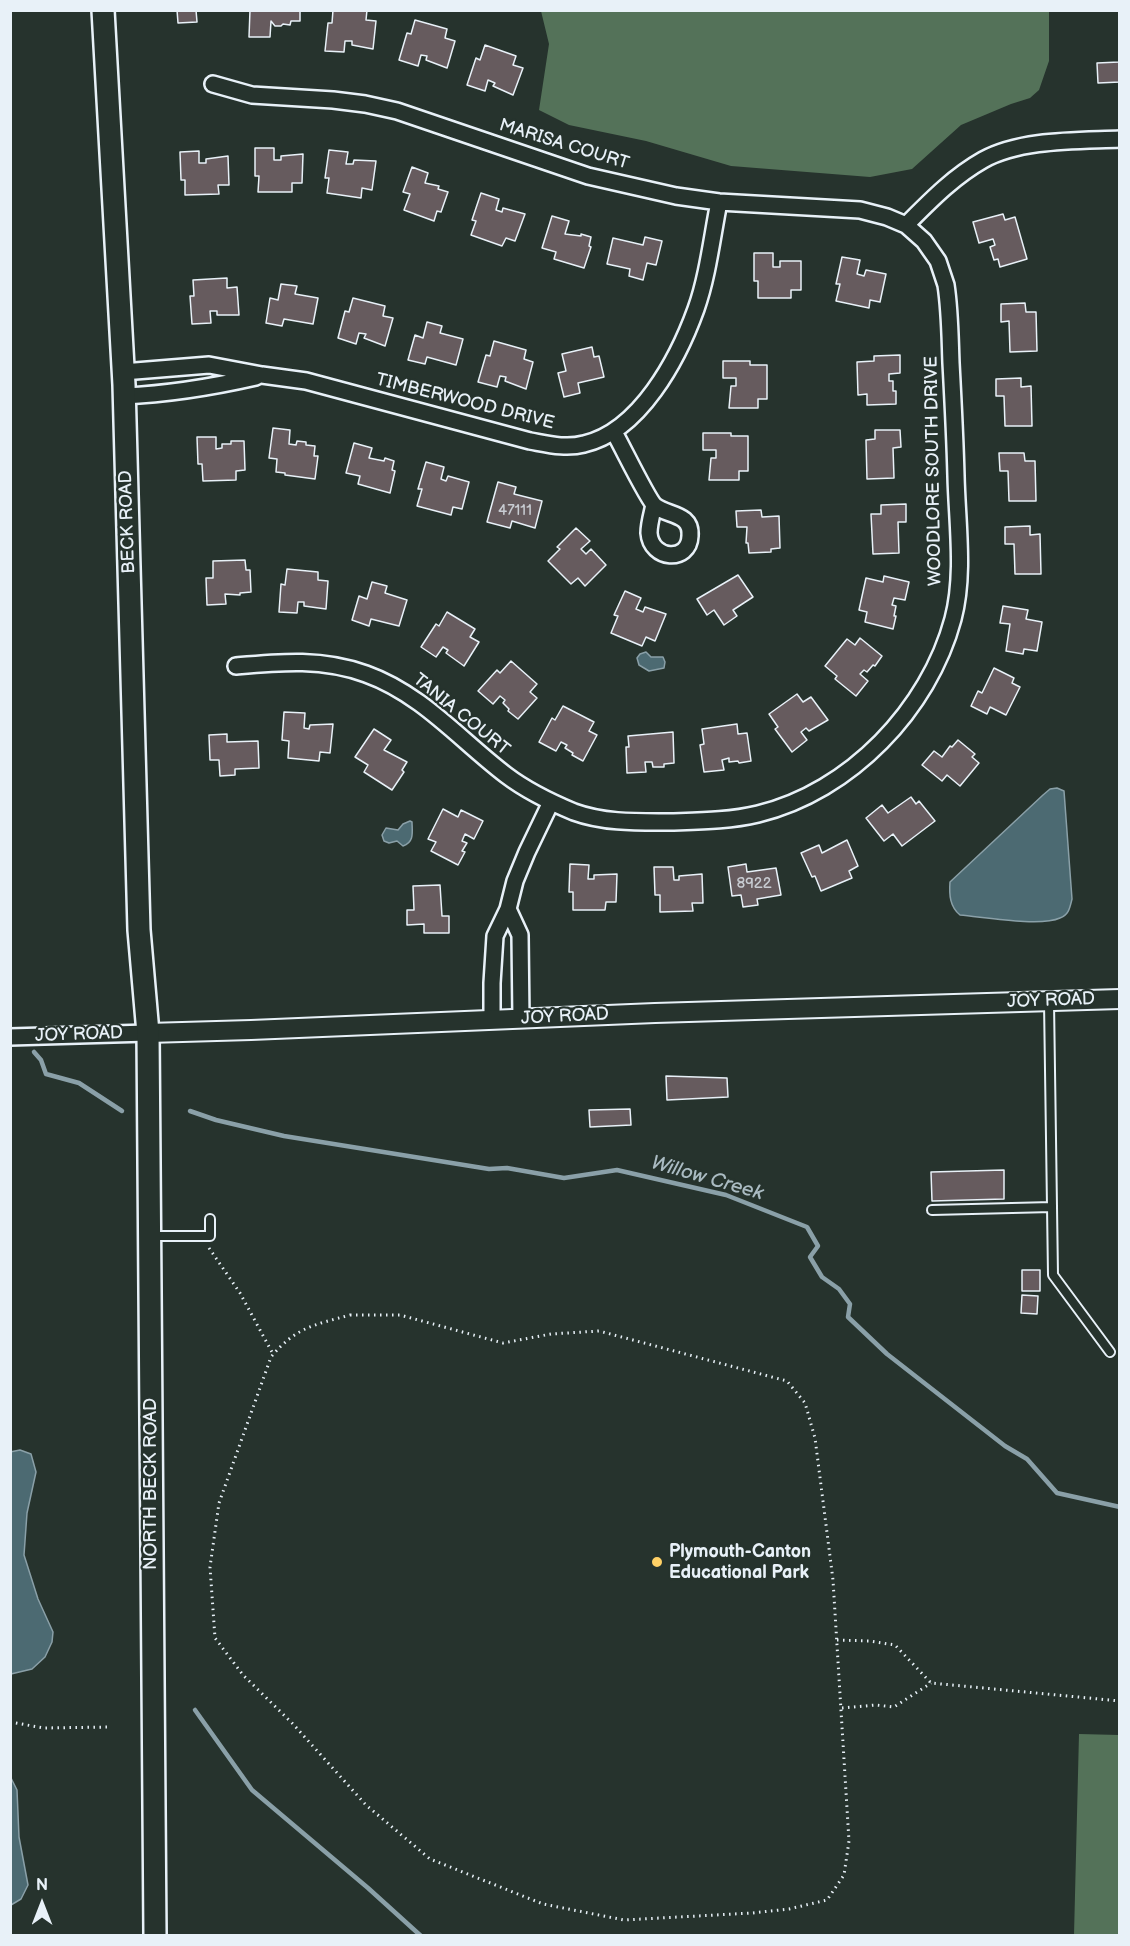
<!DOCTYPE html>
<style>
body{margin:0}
#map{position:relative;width:1130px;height:1946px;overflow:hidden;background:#26332d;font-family:"Balsamiq Sans",sans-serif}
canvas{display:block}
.frame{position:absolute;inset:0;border:12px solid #e8f1f8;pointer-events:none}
.north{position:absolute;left:12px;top:1874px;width:60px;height:60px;-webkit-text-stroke:4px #26332d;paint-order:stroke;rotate:0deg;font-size:16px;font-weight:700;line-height:24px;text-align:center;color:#e8f1f8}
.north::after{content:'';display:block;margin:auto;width:21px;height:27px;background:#e8f1f8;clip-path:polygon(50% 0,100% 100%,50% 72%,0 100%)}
</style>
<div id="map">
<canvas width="1130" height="1946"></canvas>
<div class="frame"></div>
<div class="north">N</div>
</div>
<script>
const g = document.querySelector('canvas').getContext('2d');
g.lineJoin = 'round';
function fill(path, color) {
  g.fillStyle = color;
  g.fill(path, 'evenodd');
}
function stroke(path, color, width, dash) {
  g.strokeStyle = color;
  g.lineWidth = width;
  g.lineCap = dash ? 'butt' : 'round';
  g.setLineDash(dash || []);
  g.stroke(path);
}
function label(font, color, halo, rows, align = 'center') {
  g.font = font + ' "Balsamiq Sans",sans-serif';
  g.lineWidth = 4.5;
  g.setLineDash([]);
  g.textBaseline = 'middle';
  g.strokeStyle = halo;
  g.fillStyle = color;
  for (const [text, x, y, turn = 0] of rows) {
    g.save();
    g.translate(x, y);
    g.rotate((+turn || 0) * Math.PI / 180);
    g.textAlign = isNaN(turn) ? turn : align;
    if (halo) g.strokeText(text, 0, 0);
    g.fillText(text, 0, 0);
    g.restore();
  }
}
fill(new Path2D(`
 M541,11h508v50l-10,29 -9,8 -19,6 -50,21 -49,44 -42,8 -139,-11 -85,-25 -77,-16 -30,-15 10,-66z
 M1079,1734l40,1v200h-45z`), '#547259');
const water = new Path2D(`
 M646,652l5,5h12l2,5 -1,6 -15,3 -10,-6 -2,-7 3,-4z
 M1057,788l7,3 8,108c-2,8 -3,16 -12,19 -20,9 -76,-1 -100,-3 -10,-8 -11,-20 -10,-33l93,-87 7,-6z
 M410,821l2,1c0,9 3,20 -9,24l-6,-5 -8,2 -5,-2 -2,-6 4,-7 12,2 5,-6z
 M20,1450l11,4 5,18 -9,41 -3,42 14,44 15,33 -1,10 -7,15 -13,12 -21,5 -1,-222z
 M11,1778l6,12 2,47 9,48 -7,14 -10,6z`);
fill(water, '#4c6a72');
stroke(water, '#8aa0a8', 1.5);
stroke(new Path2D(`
 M34,1052l7,8 5,14 33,9 43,28
 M190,1111l26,9 68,16 205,33 18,-1 57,10 53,-8 109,25 81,32 11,19 -8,11 12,20 17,12 11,15 -2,13 39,37 118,92 22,13 30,34 63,14
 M195,1710l57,80 116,98 53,48`), '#8aa0a8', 4.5);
const building = new Path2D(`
 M177,10h19l1,12 -19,1z
 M250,10h50v11h-9l-1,4 -7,-1 -2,2h-6l-4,-5 -1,16h-21z
 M333,10h34l-1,10 10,1 -3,28 -21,-4v-4h-7l-1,11 -19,-1 3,-28h4z
 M415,20l32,9 -2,9 10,3 -8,27 -21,-8 1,-4 -6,-1 -3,11 -19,-6 8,-27 4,1z
 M485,45l31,11 -3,9 10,3 -10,27 -20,-9 2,-3 -7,-3 -3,11 -18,-6 9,-27 4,2z
 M1120,60v22l-22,1 -1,-20 22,-1z
 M255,148h19v12h7v-4l22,-2 -1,29h-10v9h-34l1,-16h-4z
 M329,150l19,2 -2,12h7l1,-4 22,1 -4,29 -10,-2 -1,10 -34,-5 2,-15h-4z
 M199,151v12h7v-4l22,-3 1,29h-11l1,9 -34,1v-15h-4l-1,-28z
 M412,167l16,6 -3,10 14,3 -1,3 10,3 -7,20 -4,-1 -3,10 -30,-11 6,-16 -7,-2z
 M481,193l18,6 -3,11 6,2 1,-4 22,6 -10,27 -9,-3 -4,8 -31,-11 5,-14 -4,-1z
 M1003,214l2,6 10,-3 12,42 -27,8 -2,-8 -4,1 -4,-13 5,-2 -2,-6 -14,4 -6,-21z
 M552,216l17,5 -4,13 16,2v-2l10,3 -2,9 2,1 -7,21 -30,-9 2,-7 -14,-4z
 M645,237l17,4 -6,24 -9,-2 -4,17 -14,-4 1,-7 -23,-5 6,-26 30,7z
 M754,253h19v14h7v-6h21v29h-10v8h-33v-17h-4z
 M842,257l18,3 -3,14 7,2 2,-6 20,4 -6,28 -10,-2 -1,8 -33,-7 4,-17h-4z
 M227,278v10l10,-1 2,28h-22v-4h-7l1,12 -19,1 -2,-28h4l-1,-16z
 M281,284l16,2 -2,8 23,4 -5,26 -29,-5 -2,7 -16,-3 4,-25 8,2z
 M353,298l32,8 -2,10 10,2 -8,28 -21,-8 2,-4 -7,-1 -3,11 -18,-6 7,-27 4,1z
 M1025,303l1,9h10l1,39 -27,1 -1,-31 -8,1v-18z
 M427,322l15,4 -2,7 23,6 -7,26 -29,-8 -2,7 -17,-4 7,-25 8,3z
 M494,341l32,9 -2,9 9,3 -7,27 -21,-8 1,-4 -6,-1 -3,11 -19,-5 8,-27 4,1z
 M592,347l2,10 5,-1 5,21 -26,6 2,10 -16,4 -6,-24 8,-2 -4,-17z
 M900,355v18l-11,1v7h4v10h3v13l-29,1v-11l-9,1 -1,-33 17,-1v-5z
 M723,361h27v4h17v34h-9v9h-29l2,-22h5v-8h-13z
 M1021,378v9l10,-1 1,40h-27l-1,-30h-8v-17z
 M273,428l17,2 -1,14 7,1 1,-4 9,1v3l9,1 -1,10h4l-3,23 -30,-4v-2l-9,-1 1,-13 -8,-1z
 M875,430h25l1,17 -8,1 1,30 -27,1 -1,-39 9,-1z
 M703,433h28v3h17v35h-9v9h-30l2,-22h5v-8h-13z
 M197,437h19v12l6,-1v-4h9v-3h13l1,29 -9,1v9l-33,1 -1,-17h-4z
 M354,443l18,5 -3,10 15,3 1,-3 9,3 -2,9 3,1 -5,22 -32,-9 2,-8 -14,-3z
 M999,453h25l1,8h10l1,40h-27l-1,-30h-8z
 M426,462l18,5 -3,12 5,2 2,-5 21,6 -7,27 -9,-2 -2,8 -34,-9 5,-17h-4z
 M498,482l18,5 -2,7 28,7 -7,27 -23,-7 -2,7 -23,-6z
 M906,504v18h-8l1,31 -26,1 -2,-40h10v-9z
 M761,510l1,7 17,-1 1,32 -9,1v3l-22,1 -1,-10h-2l1,-16h-10l-1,-16z
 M1030,526v9l10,-1 1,40h-26l-1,-30h-9v-17z
 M576,528l14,13 -9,8 5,5 5,-5 15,16 -21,21 -7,-8 -7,6 -23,-23 12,-12 -3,-2z
 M245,560l1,10h4l1,22 -11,1v2l-15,-1 1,10 -19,1 -1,-27h7v-17z
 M287,569l31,3v8l10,1 -2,28 -22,-3v-4h-6l-1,11 -18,-1 2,-28 4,1z
 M738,575l15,22 -20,13 4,6 -13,9 -10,-15 -7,5 -10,-16z
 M884,576l25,6 -4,18 -11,-2 -2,7 4,1 -2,10h2l-3,13 -28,-7 2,-10 -8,-2 7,-32 17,4z
 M372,582l15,4 -2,7 22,7 -8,26 -28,-7 -2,7 -17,-6 7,-24 8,3z
 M625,591l16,7 -5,11 7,3 2,-5 21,7 -11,27 -9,-4 -4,9 -31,-13 7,-17 -4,-1z
 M1003,606l25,4 -2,9 16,3 -5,29 -13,-2 -1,5 -17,-3 4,-27 -10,-1z
 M447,612l28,17 -5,8 9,5 -15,24 -18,-13 2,-3 -5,-3 -7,10 -15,-10 15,-23 3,2z
 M860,638l22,18 -7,10 -2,-1 -6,7 -3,-2 -4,4 8,7 -12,15 -21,-17 2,-3 -12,-10 22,-27 8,6z
 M511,661l26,23 -7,8 7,6 -19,21 -10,-8 1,-2 -6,-6 2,-3 -5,-4 -7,8 -15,-13 19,-21 3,3z
 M994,668l20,10 -2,5 8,4 -14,28 -16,-8 -3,7 -16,-8 7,-15 4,2z
 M797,694l6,8 8,-5 17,23 -19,11 -3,-3 -5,4 6,8 -15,12 -17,-23 3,-2 -9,-13z
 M563,706l31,16 -5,9 8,4 -14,26 -11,-6 1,-2 -8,-5 2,-3 -6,-3 -5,9 -17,-9 13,-24 3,2z
 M284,712l21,1 -1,15 5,1 1,-4 23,-1 -3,29 -10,-1 -1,9 -31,-3 1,-17 -7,-1z
 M737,724l1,10 9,-1 4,28 -12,2 -1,-2 -9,1v-4l-7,2 2,10 -20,2 -4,-27 4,-1 -2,-15z
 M374,729l17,11 -7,10 23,12 -5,8 2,2 -12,18 -28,-18 4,-7 -13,-8z
 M673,732l1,31 -10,1v3h-11l-1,-5h-7l1,10 -19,1 -1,-26h3l-1,-11z
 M227,734v8l31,-1 1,27 -24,1v6l-15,1 -1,-16h-9l-1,-25z
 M958,740l17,14 -3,3 7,6 -19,23 -13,-11 -5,6 -20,-16 12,-14 8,6 8,-11 2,1z
 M911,797l5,7 3,-3 16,20 -33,25 -9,-12 -9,7 -18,-23 16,-13 6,8z
 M443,809l15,8 3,-7 22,11 -9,18 -9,-5 -3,7 5,2 -5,8 3,1 -7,13 -27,-14 5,-9 -8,-3z
 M847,840l11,26 -9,5 3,7 -31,13 -6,-15 -3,1 -11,-24 18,-8 3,8z
 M570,864l19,1 -1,14h6v-4l23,-1 -1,28h-10l-1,8h-32v-18h-4z
 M746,864l1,8 29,-4 5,27 -24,4 1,6 -15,2 -2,-12 -9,1 -4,-29z
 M654,867h19l1,13h5v-4l23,-2 1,29h-11l1,8 -33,1v-17h-5z
 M440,885l2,31h7v17h-25v-9l-17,1v-15h7l-1,-24z
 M666,1076l61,2 1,19 -61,3z
 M630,1109l1,16 -41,2 -1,-17z
 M1004,1170v29l-72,2 -1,-29z
 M1022,1270h18v21h-18z
 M1022,1295l16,1 -1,18 -16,-1z`);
fill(building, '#665b5e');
stroke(building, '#e8f1f8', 1.5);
const service = new Path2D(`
 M1049,1002l4,273 57,77
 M932,1210l120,-3
 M150,1236h60v-17`);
const minor = new Path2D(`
 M213,84l39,11 81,5 32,4 32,7 191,65 88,20 43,6 141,8 27,7 19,8 18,16 14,20 8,24c4,26 4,52 5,78 2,37 4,75 5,113 1,46 9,98 -3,143 -24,90 -103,173 -195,195 -29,7 -59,7 -89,8 -31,0 -65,1 -95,-10 -24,-10 -47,-21 -68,-37 -46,-35 -84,-81 -140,-101 -44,-16 -85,-12 -130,-8
 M906,225c24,-24 47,-48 77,-65 38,-21 94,-19 137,-21
 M123,372l86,-7 53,10 44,6 224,60c17,3 36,8 54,3 56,-13 94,-85 112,-135 12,-34 16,-72 23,-107
 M124,396c45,-2 88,-9 132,-19
 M614,432c7,12 34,68 41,74 13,10 37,7 35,30 -1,27 -39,24 -41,-3 0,-9 3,-19 5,-28
 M508,909l12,26 1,84
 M492,1020v-37l3,-47 13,-27 7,-28 12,-29 24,-50
 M10,1037l138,-4`);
const tertiary = new Path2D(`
 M148,1033l103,-3 404,-17 465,-14`);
const secondary = new Path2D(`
 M103,10l21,375 15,545 9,103 7,903`);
stroke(service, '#e8f1f8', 12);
stroke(minor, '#e8f1f8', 20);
stroke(tertiary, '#e8f1f8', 22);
stroke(secondary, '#e8f1f8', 26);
stroke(new Path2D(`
 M209,1248l31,45 33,61
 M350,1315h50l103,28 48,-9 48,-3 188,50 18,22 10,35 18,142 16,261 -5,34 -17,25 -38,9 -37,4 -128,7 -81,-16 -113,-45 -64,-54 -73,-81 -50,-49 -28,-37 -5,-71 9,-64 52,-146c25,-30 43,-32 79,-42z
 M837,1640l32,1 26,4 36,38 189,18
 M842,1708l34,-3 18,2 37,-24
 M10,1722l34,6 66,-1`), '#e8f1f8', 3, [1.5, 4.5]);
stroke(service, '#26332d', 8);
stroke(minor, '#26332d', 15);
stroke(tertiary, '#26332d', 18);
stroke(secondary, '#26332d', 21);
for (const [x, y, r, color] of [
 [657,1562,6,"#ffd166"]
]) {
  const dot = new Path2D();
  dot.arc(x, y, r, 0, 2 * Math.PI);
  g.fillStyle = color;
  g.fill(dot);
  stroke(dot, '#26332d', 2);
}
label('15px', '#c8ccd2', null, [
 ["47111",515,511],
 ["8922",754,884]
]);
label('18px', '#e8f1f8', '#26332d', [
 ["MARISA COURT",564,145,17],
 ["TIMBERWOOD DRIVE",465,402,14],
 ["WOODLORE SOUTH DRIVE",934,471,-91],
 ["BECK ROAD",128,522,-92],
 ["TANIA COURT",461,715,39],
 ["JOY ROAD",1051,1001,-2],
 ["JOY ROAD",565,1017,-3],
 ["JOY ROAD",79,1035,-2],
 ["NORTH BECK ROAD",151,1484,-90]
]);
label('bold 18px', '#e8f1f8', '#26332d', [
 ["Plymouth-Canton",669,1552],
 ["Educational Park",669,1573]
], 'left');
label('italic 20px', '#aabbc2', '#26332d', [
 ["Willow Creek",707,1179,16]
]);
</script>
